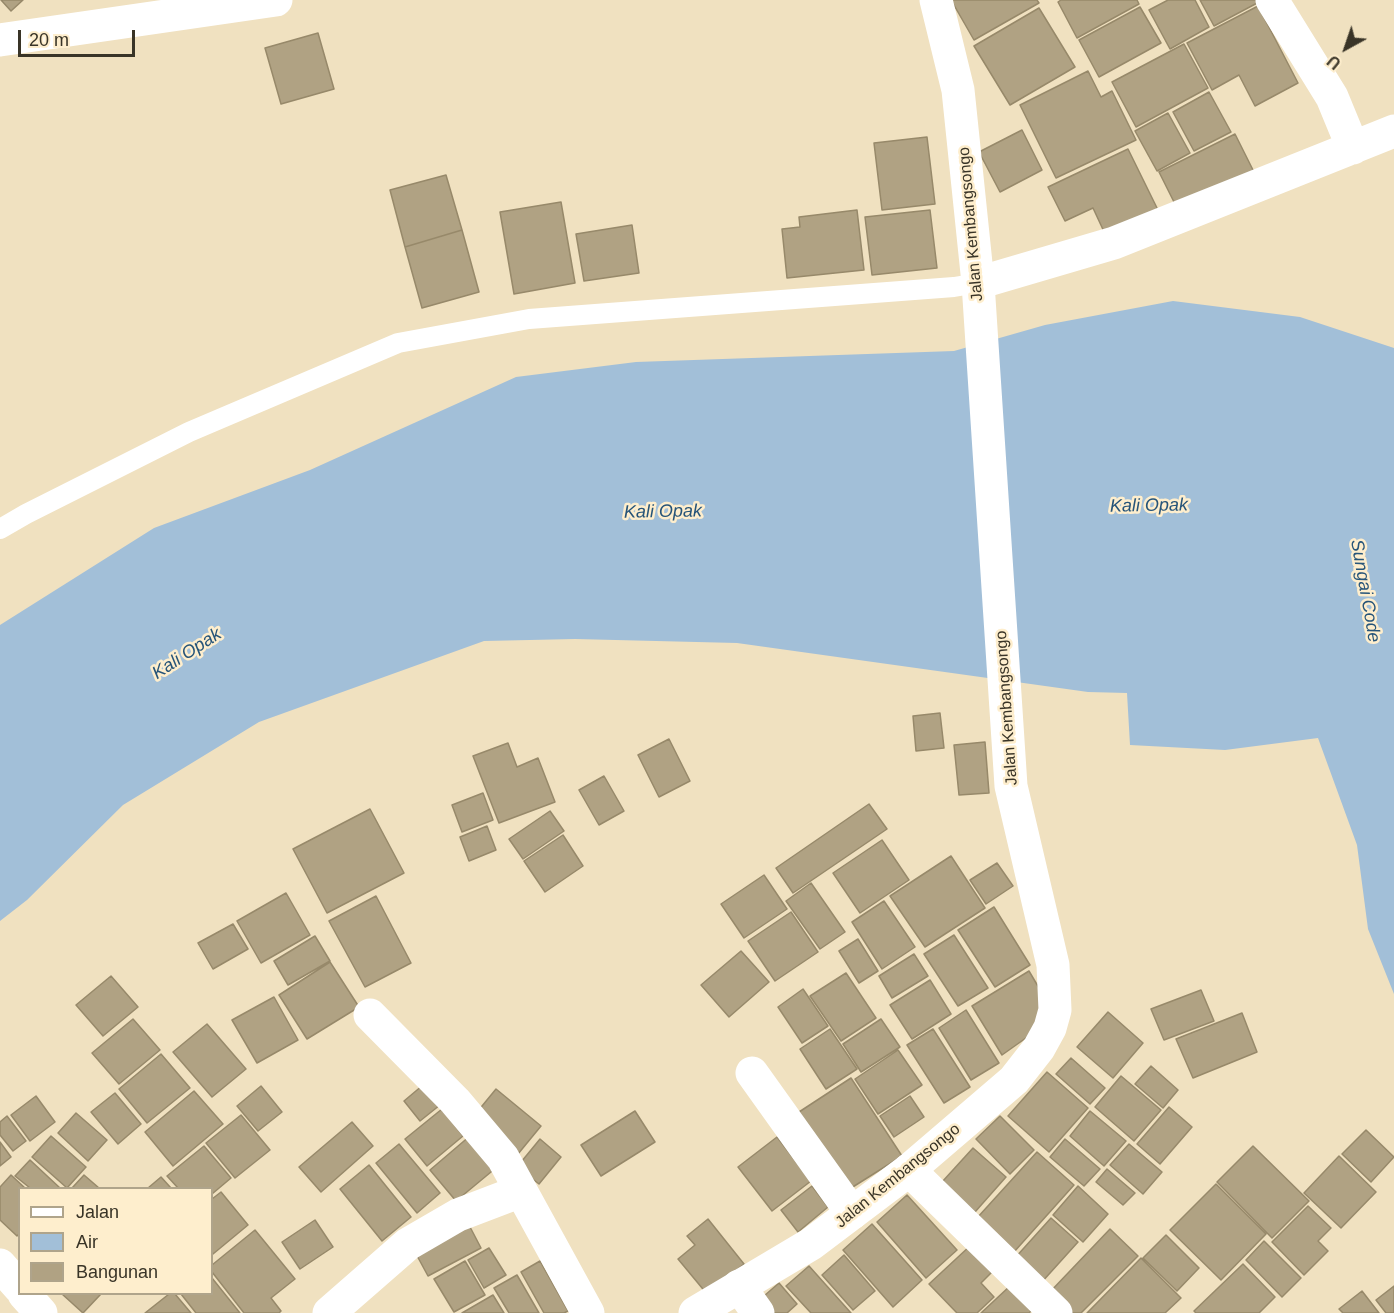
<!DOCTYPE html>
<style>
body{margin:0}
#map{position:relative;width:1394px;height:1313px;overflow:hidden;background:#f0e1c0;font-family:Arial,sans-serif}
canvas{display:block}
.legend{position:absolute;left:18px;top:1187px;width:195px;height:108px;box-sizing:border-box;background:#feeecd;border:2px solid #afa48b;margin:0;padding:8px 10px;list-style:none;font-size:18px;color:#393427}
.legend li{display:flex;align-items:center;gap:12px;height:30px}
.legend b{width:30px;border:2px solid #afa48b}
.north{position:absolute;left:1316px;top:18px;width:60px;height:60px;-webkit-text-stroke:4px #feeecd;paint-order:stroke;rotate:220deg;font-size:16px;font-weight:700;line-height:24px;text-align:center;color:#393427}
.north::after{content:'';display:block;margin:auto;width:21px;height:27px;background:#393427;clip-path:polygon(50% 0,100% 100%,50% 72%,0 100%)}
.scale{position:absolute;left:18px;top:30px;width:117px;height:27px;box-sizing:border-box;border:3px solid #393427;border-top:0;padding-left:8px;font-size:18px;line-height:21px;white-space:nowrap;color:#393427;-webkit-text-stroke:4px #feeecd;paint-order:stroke}
</style>
<div id="map">
<canvas width="1394" height="1313"></canvas>
<ul class="legend">
<li><b style="height:8px;background:#fff"></b>Jalan</li>
<li><b style="height:16px;background:#a2bfd8"></b>Air</li>
<li><b style="height:16px;background:#b0a283"></b>Bangunan</li>
</ul>
<div class="north">U</div>
<div class="scale">20 m</div>
</div>
<script>
const g = document.querySelector('canvas').getContext('2d');
g.lineJoin = 'round';
function fill(path, color) {
  g.fillStyle = color;
  g.fill(path, 'evenodd');
}
function stroke(path, color, width, dash) {
  g.strokeStyle = color;
  g.lineWidth = width;
  g.lineCap = dash ? 'butt' : 'round';
  g.setLineDash(dash || []);
  g.stroke(path);
}
function label(font, color, halo, rows, align = 'center') {
  g.font = font + ' Arial,sans-serif';
  g.lineWidth = 5;
  g.setLineDash([]);
  g.textBaseline = 'middle';
  g.strokeStyle = halo;
  g.fillStyle = color;
  for (const [text, x, y, turn = 0] of rows) {
    g.save();
    g.translate(x, y);
    g.rotate((+turn || 0) * Math.PI / 180);
    g.textAlign = isNaN(turn) ? turn : align;
    if (halo) g.strokeText(text, 0, 0);
    g.fillText(text, 0, 0);
    g.restore();
  }
}
fill(new Path2D(`
 M1173,301l127,16 94,31v646l-26,-65 -11,-84 -39,-107 -93,12 -95,-5 -3,-52 -39,-1 -351,-49 -162,-4 -91,2 -225,81 -136,83 -96,95 -27,21v-296l154,-97 156,-58 206,-93 120,-15 318,-11 91,-26z`), '#a2bfd8');
const building = new Path2D(`
 M1,0h22l-12,11z
 M951,0h86l2,3 -65,37z
 M1061,0h76l2,4 -62,34 -19,-36z
 M1168,0h27l14,27 -39,22 -21,-39z
 M1200,0h60l1,1 -47,25z
 M1258,6l40,77 -43,23 -16,-31 -27,15 -25,-47z
 M1140,7l21,36 -62,34 -20,-37z
 M1039,8l36,59 -65,38 -36,-59z
 M318,33l16,56 -53,15 -16,-56z
 M1184,44l24,44 -72,39 -24,-45z
 M1088,71l13,26 11,-6 24,49 -80,38 -36,-73z
 M1209,92l22,40 -37,19 -21,-39z
 M1168,113l22,40 -33,18 -22,-40z
 M1022,130l20,40 -42,22 -21,-40z
 M1235,134l19,38 -76,38 -19,-38z
 M927,137l8,67 -53,6 -8,-67z
 M1128,149l30,61 -52,26 -13,-28 -28,13 -17,-34z
 M446,175l16,55 -57,17 -15,-57z
 M561,202l14,81 -61,11 -14,-82z
 M857,210l7,60 -77,8 -5,-49 18,-2 -1,-10z
 M930,210l7,58 -65,7 -7,-58z
 M632,225l7,48 -55,8 -8,-47z
 M462,230l17,62 -57,16 -17,-61z
 M940,713l4,35 -28,3 -3,-35z
 M669,739l21,42 -31,16 -21,-42z
 M985,742l4,51 -30,2 -5,-50z
 M508,743l9,24 21,-9 17,44 -56,21 -26,-67z
 M604,776l20,35 -25,14 -20,-35z
 M483,793l10,27 -31,12 -10,-27z
 M869,804l18,25 -94,64 -17,-25z
 M370,809l34,64 -77,40 -34,-64z
 M550,811l14,20 -41,28 -14,-20z
 M487,826l9,24 -27,11 -9,-24z
 M563,835l20,31 -38,26 -21,-31z
 M882,840l27,40 -49,33 -27,-40z
 M951,856l34,52 -60,39 -35,-51z
 M997,863l16,23 -27,18 -16,-24z
 M764,875l23,34 -43,29 -23,-34z
 M811,883l34,49 -25,17 -34,-48z
 M286,893l24,42 -49,28 -24,-42z
 M376,896l35,67 -46,24 -36,-66z
 M884,901l31,46 -33,22 -30,-47z
 M994,907l36,58 -35,22 -37,-57z
 M791,912l27,40 -43,29 -27,-40z
 M233,924l15,25 -35,20 -15,-26z
 M954,935l34,53 -30,18 -34,-52z
 M315,936l15,25 -42,24 -14,-24z
 M858,939l20,32 -19,12 -20,-32z
 M741,951l28,31 -40,35 -28,-32z
 M914,954l14,22 -36,22 -13,-22z
 M330,962l29,45 -52,32 -28,-44z
 M1029,971l10,17 4,17 -10,28 -31,22 -30,-49z
 M846,973l30,45 -35,23 -31,-45z
 M111,976l27,31 -35,29 -27,-31z
 M930,980l21,34 -39,25 -22,-34z
 M803,989l25,37 -26,17 -24,-36z
 M1201,990l13,31 -50,19 -13,-31z
 M274,997l24,43 -41,23 -25,-43z
 M966,1010l33,53 -28,17 -32,-52z
 M1108,1012l35,31 -30,35 -36,-31z
 M1242,1013l15,39 -64,26 -17,-39z
 M133,1019l27,31 -41,34 -27,-31z
 M881,1019l19,28 -39,25 -18,-28z
 M207,1024l39,45 -34,28 -39,-45z
 M830,1029l27,40 -31,20 -26,-40z
 M933,1029l37,58 -26,16 -37,-58z
 M898,1050l24,35 -44,29 -23,-35z
 M161,1054l29,34 -43,35 -28,-34z
 M1071,1058l34,30 -15,16 -34,-30z
 M1151,1066l27,24 -15,18 -28,-24z
 M1047,1072l41,36 -39,44 -41,-36z
 M1121,1076l40,34 -27,31 -39,-34z
 M851,1078l51,78 -54,34 -49,-78z
 M423,1085l17,20 -20,16 -16,-20z
 M261,1086l21,26 -24,19 -21,-25z
 M496,1089l45,37 -23,28 -45,-37z
 M194,1091l29,33 -50,42 -28,-34z
 M115,1093l26,31 -23,20 -27,-32z
 M36,1096l19,26 -25,19 -19,-26z
 M910,1096l14,21 -30,20 -14,-21z
 M1169,1107l23,20 -32,37 -23,-20z
 M442,1109l21,27 -36,30 -22,-27z
 M635,1111l20,31 -54,34 -20,-31z
 M1090,1111l36,30 -22,25 -34,-30z
 M76,1113l31,27 -19,21 -30,-28z
 M241,1115l29,35 -35,28 -29,-35z
 M7,1116l19,25 -13,10 -13,-16v-13z
 M1000,1116l34,34 -24,24 -34,-35z
 M352,1122l21,24 -52,46 -22,-25z
 M1366,1130l28,27 -23,25 -29,-28z
 M471,1135l26,32 -41,34 -26,-31z
 M51,1136l35,31 -19,21 -35,-31z
 M777,1137l34,44 -39,30 -34,-44z
 M540,1139l21,18 -22,27 -22,-17z
 M1065,1139l35,30 -16,17 -34,-29z
 M0,1142l11,15 -11,9z
 M399,1144l41,49 -23,20 -41,-50z
 M1129,1144l33,28 -19,22 -33,-29z
 M204,1146l27,32 -19,16v-6h-34l-11,-12z
 M1253,1146l56,55 -37,37 -55,-56z
 M973,1148l33,29 -31,35 -33,-30z
 M1037,1152l37,33 -60,67 -37,-34z
 M1339,1156l37,36 -35,36 -37,-35z
 M30,1160l30,28h-30l-15,-12z
 M369,1165l42,52 -29,24 -42,-52z
 M1107,1169l28,24 -12,12 -27,-23z
 M11,1175l14,13h-5v45l-3,3 -17,-16v-33z
 M84,1175l15,13h-27z
 M161,1177l10,11h-23z
 M1216,1184l50,50 -45,46 -51,-50z
 M812,1186l16,21 -30,25 -17,-22z
 M1078,1186l30,28 -25,28 -30,-27z
 M221,1192l27,33 -35,29 -1,-2v-53z
 M907,1195l50,55 -31,28 -49,-56z
 M1308,1206l23,22 -13,13 10,10 -24,24 -32,-33z
 M1051,1218l27,24 -37,41 -27,-24z
 M708,1219l36,45 -37,30 -29,-35 17,-14 -8,-9z
 M315,1220l18,27 -33,22 -18,-27z
 M872,1224l50,56 -29,27 -50,-57z
 M469,1225l12,23 -53,28 -13,-24z
 M1110,1229l28,27 -57,57h-13l-20,-19z
 M255,1230l40,49 -24,19 10,13 -2,2h-35l-32,-41v-7z
 M1166,1235l33,33 -22,23 -34,-33z
 M1264,1241l37,37 -19,19 -36,-37z
 M971,1245l23,25 -13,13 13,14 -17,16h-20l-28,-29z
 M489,1248l17,27 -22,13 -16,-28z
 M844,1255l31,36 -22,19 -31,-35z
 M1141,1258l40,40 -16,15h-78z
 M465,1261l20,34 -31,17 -20,-33z
 M540,1261l28,50 -4,2h-20l-23,-41z
 M1243,1264l32,33 -16,16h-63l-2,-2z
 M809,1266l42,47h-40l-25,-27z
 M517,1275l22,38h-30l-15,-25z
 M212,1278l28,35h-44l-15,-19h31z
 M779,1283l18,21 -10,9h-20l-10,-11z
 M1011,1285l22,24 -4,4h-48z
 M1394,1286v27h-8l-10,-13z
 M1362,1291l17,22h-36l-4,-4z
 M62,1294h39l-18,19z
 M169,1294h6l16,19h-46z
 M493,1295l11,18h-42z`);
fill(building, '#b0a283');
stroke(building, '#97896a', 1.5);
stroke(new Path2D(`
 M0,529l26,-15 163,-82 209,-89 131,-24 425,-32 24,-4`), '#fff', 20);
stroke(new Path2D(`
 M1272,0l60,97 21,51
 M978,283l136,-40 280,-112
 M370,1015l85,86 48,57 85,155
 M752,1073l100,140
 M909,1170l147,143
 M0,1265l20,23
 M739,1286l19,27
 M24,1294l17,19
 M329,1313l79,-69 50,-29 63,-24`), '#fff', 33);
stroke(new Path2D(`
 M0,40l276,-40
 M695,1313l116,-69 98,-74 105,-90 25,-32 11,-20 5,-18 -2,-45 -42,-179 -33,-503 -20,-193 -22,-90`), '#fff', 33);
label('16px', '#393427', '#feeecd', [
 ["Jalan Kembangsongo",971,224,-95],
 ["Jalan Kembangsongo",1007,708,-94],
 ["Jalan Kembangsongo",898,1176,-39]
]);
label('italic 18px', '#265479', '#feeecd', [
 ["Kali Opak",1149,506,-1],
 ["Kali Opak",663,512,-1],
 ["Sungai Code",1365,591,80],
 ["Kali Opak",187,654,-33]
]);
</script>
